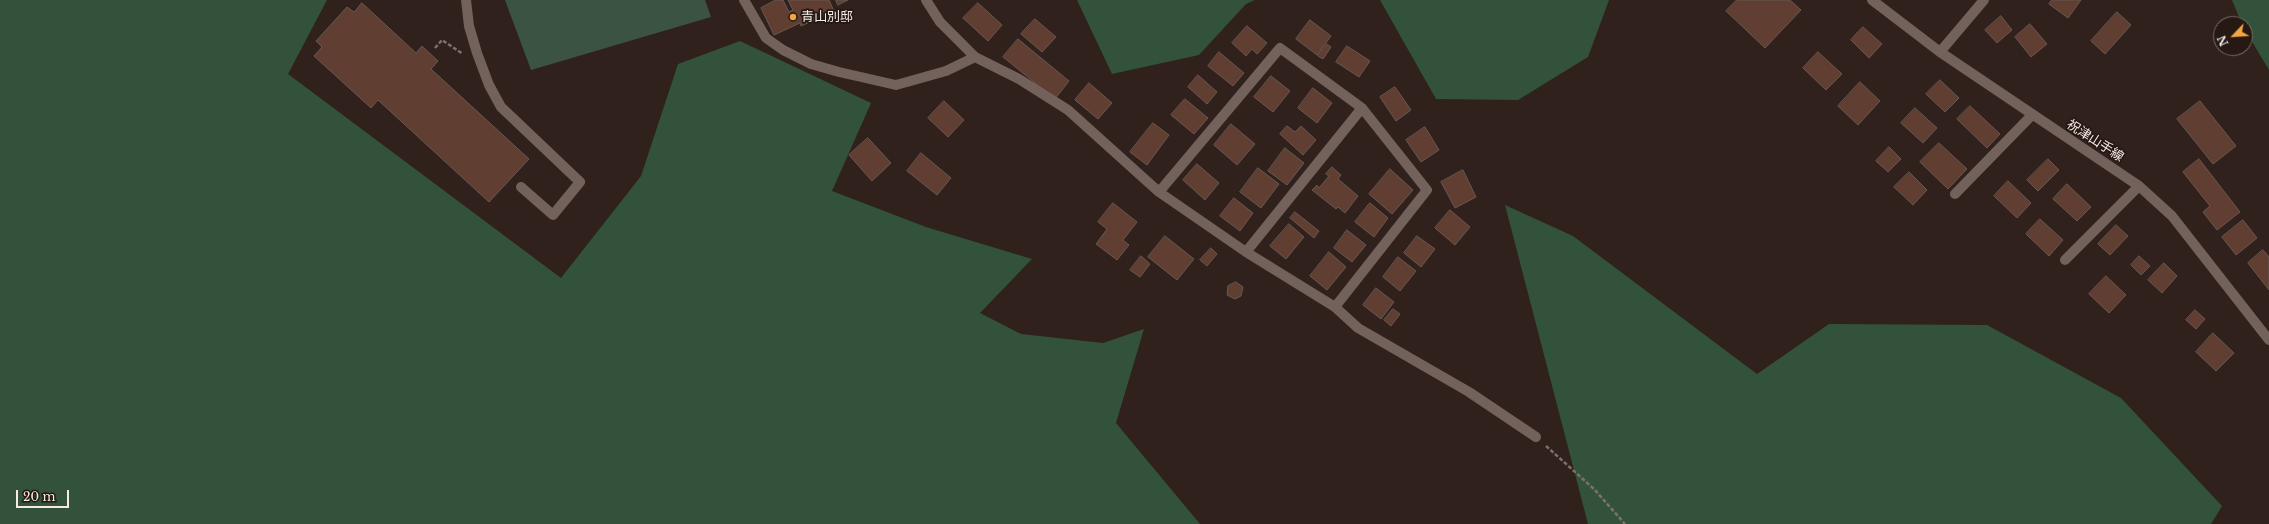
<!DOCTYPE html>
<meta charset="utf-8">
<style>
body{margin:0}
#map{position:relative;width:2269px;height:524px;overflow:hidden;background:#30211c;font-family:"Libre Baskerville",serif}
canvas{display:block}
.north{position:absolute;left:2213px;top:16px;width:40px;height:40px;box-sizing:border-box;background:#261813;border:1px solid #786c67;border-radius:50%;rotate:245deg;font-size:11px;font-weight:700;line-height:16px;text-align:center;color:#f4eae6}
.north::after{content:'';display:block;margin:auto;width:14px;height:18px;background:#f2a541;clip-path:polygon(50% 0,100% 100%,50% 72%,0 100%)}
.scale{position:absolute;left:16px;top:490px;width:53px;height:18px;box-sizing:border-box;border:2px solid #f4eae6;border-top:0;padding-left:5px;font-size:12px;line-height:14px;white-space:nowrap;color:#f4eae6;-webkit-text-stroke:3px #261813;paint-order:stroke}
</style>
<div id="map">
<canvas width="2269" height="524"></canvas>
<div class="north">N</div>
<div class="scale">20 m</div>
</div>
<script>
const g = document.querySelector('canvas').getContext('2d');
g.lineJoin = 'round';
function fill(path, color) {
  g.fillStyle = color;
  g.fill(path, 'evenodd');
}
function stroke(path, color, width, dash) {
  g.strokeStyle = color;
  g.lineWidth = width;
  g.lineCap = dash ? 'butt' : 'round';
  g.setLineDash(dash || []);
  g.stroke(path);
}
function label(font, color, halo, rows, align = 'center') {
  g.font = font + ' "Libre Baskerville","Noto Sans JP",serif';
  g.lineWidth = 3.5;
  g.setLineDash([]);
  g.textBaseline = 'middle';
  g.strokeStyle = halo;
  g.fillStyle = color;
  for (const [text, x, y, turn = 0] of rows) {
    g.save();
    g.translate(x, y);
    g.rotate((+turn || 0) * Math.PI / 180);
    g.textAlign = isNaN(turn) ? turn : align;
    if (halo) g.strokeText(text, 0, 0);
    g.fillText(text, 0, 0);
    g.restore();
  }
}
fill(new Path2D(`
 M505,0h200l6,17 -180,53z`), '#3b5442');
fill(new Path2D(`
 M0,0h327l-39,74 273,204 80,-102 37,-112 62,-23 131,62 -39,88 94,36 106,32 -52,54 41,21 82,9 41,-14 -28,94 84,101h-1200z
 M1077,0h178l-9,4 -47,51 -87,19z
 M1380,0h229l-21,57 -70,43 -82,-1z
 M2232,0h37v70l-24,-40v-6h-3z
 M1505,205l68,31 184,138 72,-50 158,1 134,73 101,108 -11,18h-623z`), '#32523c');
const building = new Path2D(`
 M776,0h7l6,12 4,-2 -5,-10h41l5,11 -33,15 -1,-3 -26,12 -13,-27z
 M836,0h12l-10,5z
 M1737,0h53l11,10 -36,38 -39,-37z
 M2052,0h29l-13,18 -19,-14z
 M362,3l54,50 6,-7 16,15 -7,8 98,90 -40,43 -111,-102 -7,8 -57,-52 8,-9 -6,-6 31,-34 7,5z
 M978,3l24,22 -14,16 -25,-23z
 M2117,12l14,13 -26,29 -14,-13z
 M2001,16l11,14 -15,13 -12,-13z
 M1035,19l21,18 -14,15 -21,-18z
 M1310,20l21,16 -14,19 -21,-16z
 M2030,24l17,20 -16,13 -16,-20z
 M1247,26l20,17 -10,11 -5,-5 -6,7 -14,-13z
 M1863,27l19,17 -13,14 -18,-18z
 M1018,39l51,42 -14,18 -52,-42z
 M1327,44l4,3 -8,12 -5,-3z
 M1347,46l23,15 -11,16 -23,-15z
 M1219,52l25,21 -11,13 -25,-20z
 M1818,52l24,22 -16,16 -23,-22z
 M1198,75l19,17 -10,12 -19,-17z
 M1271,76l19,15 -17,21 -19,-15z
 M1940,80l19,18 -14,14 -19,-18z
 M1860,82l20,19 -22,24 -20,-19z
 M1089,83l23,20 -14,16 -23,-19z
 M1395,87l16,23 -15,11 -16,-24z
 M1313,88l19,15 -15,20 -19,-15z
 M1185,99l23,19 -14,16 -23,-19z
 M944,101l20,19 -16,17 -20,-19z
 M2200,101l36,45 -23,18 -36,-45z
 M1970,106l30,28 -13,14 -30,-29z
 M1915,108l22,20 -14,15 -22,-20z
 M1153,123l16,12 -22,30 -17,-13z
 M1231,124l24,20 -18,21 -23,-20z
 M1287,126l8,6 6,-6 15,14 -13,15 -23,-21z
 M1425,127l14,23 -18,12 -15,-22z
 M868,138l23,25 -19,18 -23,-26z
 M1939,143l28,26 -19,20 -28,-27z
 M1889,147l12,12 -13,13 -12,-11z
 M1285,148l19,15 -17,22 -19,-14z
 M921,153l30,25 -14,17 -30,-24z
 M2048,159l11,11 -21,21 -11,-11z
 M2199,159l41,53 -23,18 -14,-18 7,-6 -27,-34z
 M1197,164l22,19 -14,17 -22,-20z
 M1332,167l9,8 -3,4 20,17 -13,17 -7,-6 -2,2 -24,-19 5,-5 2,3 10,-12 -3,-2z
 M1258,168l21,16 -18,24 -21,-16z
 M1390,169l23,21 -21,24 -23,-20z
 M1463,170l13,27 -21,11 -14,-26z
 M1909,172l18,18 -14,15 -19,-18z
 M2008,181l23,22 -14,15 -23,-22z
 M2067,184l24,23 -14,14 -24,-22z
 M1234,198l19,15 -13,18 -20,-15z
 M1113,203l24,19 -14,18 6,5 -12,15 -21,-16 11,-15 -9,-7z
 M1370,203l18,15 -14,19 -19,-15z
 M1450,210l20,17 -15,18 -20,-17z
 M1295,212l24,19 -5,7 -24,-20z
 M2040,219l23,21 -14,16 -23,-22z
 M2243,220l14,18 -21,17 -14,-18z
 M1289,224l15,13 -18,22 -16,-13z
 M2116,225l12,11 -18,19 -12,-11z
 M1347,230l19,15 -14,17 -18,-14z
 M1165,236l29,23 -17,21 -29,-23z
 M1417,236l18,13 -14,18 -17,-14z
 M1211,248l6,6 -10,12 -7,-6z
 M2263,250l6,7v33l-21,-27z
 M1329,252l17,15 -19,23 -17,-14z
 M1141,256l9,8 -10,13 -10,-7z
 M2139,256l11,10 -9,9 -10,-10z
 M1398,257l18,14 -16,20 -17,-14z
 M2164,263l13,13 -15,17 -14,-13z
 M2106,276l20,19 -17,18 -20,-19z
 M1236,282l7,5 -2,9 -6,3 -8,-4 1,-9z
 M1376,288l18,14 -13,17 -18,-14z
 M1393,309l7,5 -9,12 -7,-6z
 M2195,310l10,9 -9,10 -10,-9z
 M2213,333l21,20 -18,18 -20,-19z`);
fill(building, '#603e31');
stroke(building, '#685852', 1);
stroke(new Path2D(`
 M435,48l7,-8 21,14
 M1546,446l48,43 31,35`), '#7d706b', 2.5, [4, 2]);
stroke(new Path2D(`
 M466,0l3,26 8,27 12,32 12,22 79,75 -27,33 -32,-28
 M744,0l22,38 17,12 28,14 28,8 57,13 50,-14 29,-14 44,22 49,31 91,82 87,60 89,55 23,21 111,64 67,45
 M926,0l14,22 35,35
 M1872,0l68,52 199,134 33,30 97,124
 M1940,52l44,-52
 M1159,192l121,-144 82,60 65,82 -92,117
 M1955,194l77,-79
 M1246,252l116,-144
 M2065,260l74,-74`), '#73615b', 10);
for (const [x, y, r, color] of [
 [793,17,4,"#f2a541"]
]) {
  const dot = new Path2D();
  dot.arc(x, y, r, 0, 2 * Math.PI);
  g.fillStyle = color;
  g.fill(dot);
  stroke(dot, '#261813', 1.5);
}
label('13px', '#f4eae6', '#261813', [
 ["青山別邸",801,17]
], 'left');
label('13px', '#f4eae6', '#261813', [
 ["祝津山手線",2095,141,33]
]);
</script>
